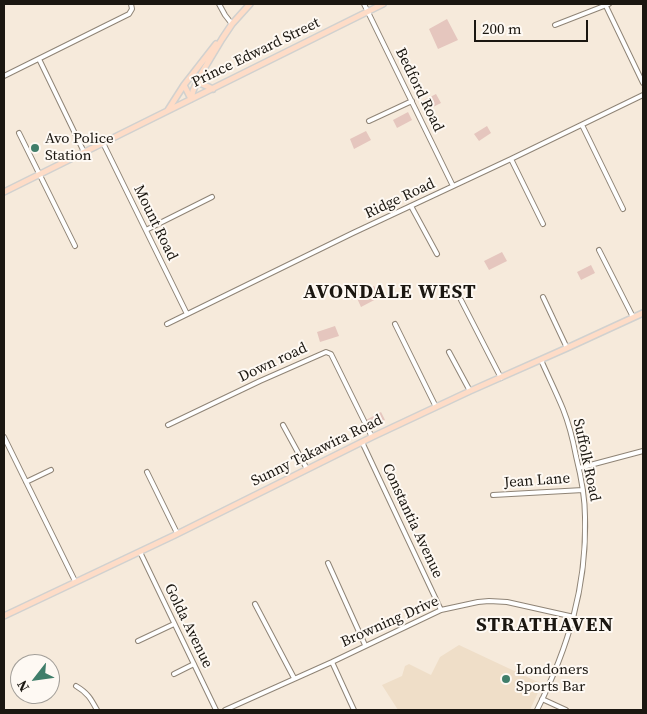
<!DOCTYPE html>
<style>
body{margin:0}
#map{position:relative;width:647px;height:714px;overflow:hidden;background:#f6eadb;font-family:"Source Serif 4",serif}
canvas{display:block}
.frame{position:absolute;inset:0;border:5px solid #1b1711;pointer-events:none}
.north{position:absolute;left:10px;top:654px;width:50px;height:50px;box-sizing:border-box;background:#fef9f3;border:1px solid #a39f99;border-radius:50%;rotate:240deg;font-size:14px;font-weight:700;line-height:20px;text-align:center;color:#1b1711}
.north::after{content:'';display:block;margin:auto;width:18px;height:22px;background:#407e6a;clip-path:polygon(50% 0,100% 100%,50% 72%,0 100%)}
.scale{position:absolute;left:474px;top:20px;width:114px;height:22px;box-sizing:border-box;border:2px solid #1b1711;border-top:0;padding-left:6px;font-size:15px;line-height:18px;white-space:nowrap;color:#1b1711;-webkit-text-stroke:4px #fef9f3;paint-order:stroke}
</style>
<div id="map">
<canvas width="647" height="714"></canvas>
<div class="frame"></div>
<div class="north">N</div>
<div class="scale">200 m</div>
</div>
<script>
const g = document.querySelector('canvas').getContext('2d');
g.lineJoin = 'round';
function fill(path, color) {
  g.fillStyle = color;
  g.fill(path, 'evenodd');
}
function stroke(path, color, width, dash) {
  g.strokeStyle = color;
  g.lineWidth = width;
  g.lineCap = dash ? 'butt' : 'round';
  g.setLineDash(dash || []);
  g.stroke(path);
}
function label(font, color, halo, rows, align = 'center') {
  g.font = font + ' "Source Serif 4",serif';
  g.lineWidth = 4;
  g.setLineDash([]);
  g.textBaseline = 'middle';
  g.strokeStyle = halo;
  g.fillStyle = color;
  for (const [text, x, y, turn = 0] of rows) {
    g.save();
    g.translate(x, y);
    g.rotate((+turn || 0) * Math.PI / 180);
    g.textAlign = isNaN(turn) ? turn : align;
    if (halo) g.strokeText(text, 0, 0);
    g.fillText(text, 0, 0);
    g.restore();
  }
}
fill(new Path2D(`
 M459,645l83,39 -12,26h-132l-16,-25 20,-9 3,-10 4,-2 22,11 9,-18z`), '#efdec8');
fill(new Path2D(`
 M447,19l11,21 -20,9 -9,-20z
 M436,94l5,9 -14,7 -5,-9z
 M408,112l4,8 -15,8 -4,-8z
 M487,126l4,7 -12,8 -5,-7z
 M366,131l5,9 -17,9 -4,-10z
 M502,252l5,9 -18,9 -5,-9z
 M591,265l4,8 -14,7 -4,-8z
 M374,286l6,11 -19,10 -5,-11z
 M335,326l4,10 -19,6 -3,-10z
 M381,412l4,8 -15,8 -4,-8z`), '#e5c6be');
const minor = new Path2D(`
 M219,4l6,11 7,9
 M364,4l89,182
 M605,4l38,79
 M555,25l54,-21
 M39,59l45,93
 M4,76l125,-62 3,-5 -1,-5
 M369,121l43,-20
 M582,125l41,84
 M19,133l56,113
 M103,143l84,171
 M511,159l32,65
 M411,206l26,48
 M146,230l66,-33
 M599,250l34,67
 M543,297l24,51
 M461,300l40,78
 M167,324l186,-91 158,-74 132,-64
 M395,324l41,83
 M449,352l21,39
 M168,425l92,-44 66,-29 5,2 41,83
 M283,425l24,44
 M4,437l71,144
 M362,442l79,168
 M579,468l64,-17
 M147,472l30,61
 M26,482l25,-12
 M493,495l90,-5
 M140,552l76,158
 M328,563l37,82
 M255,604l39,74
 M138,641l36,-17
 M332,662l22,48
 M174,674l20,-10
 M76,686c12,7 15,13 21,24
 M542,699l24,11
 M225,710l107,-48 109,-52 37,-8 11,-1 18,1 67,15
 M537,710c31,-62 50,-123 48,-193 0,-20 -4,-41 -9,-61 -3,-16 -7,-32 -13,-47 -7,-17 -15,-33 -22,-49`);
const major = new Path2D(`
 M198,79l4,5 11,5
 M184,85l7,14
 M191,99l2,-8 5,-12 24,-40 10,-15 18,-20
 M168,110l16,-25 32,-41
 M4,192l379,-188
 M4,616l171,-81 197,-98 98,-46 97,-43 76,-35`);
stroke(minor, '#8f8476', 6);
stroke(major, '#d1d1cf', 8);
stroke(minor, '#fff', 4);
stroke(major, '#fedcc7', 5);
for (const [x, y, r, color] of [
 [35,148,5,"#407e6a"],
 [506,679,5,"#407e6a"]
]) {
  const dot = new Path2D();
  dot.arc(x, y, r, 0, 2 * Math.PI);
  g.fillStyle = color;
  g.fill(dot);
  stroke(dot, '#fef9f3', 2);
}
label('15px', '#1b1711', '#fef9f3', [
 ["Prince Edward Street",256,53,-26],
 ["Bedford Road",419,90,64],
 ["Ridge Road",400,199,-25],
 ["Mount Road",155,223,64],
 ["Down road",273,363,-25],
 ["Sunny Takawira Road",317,451,-26],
 ["Suffolk Road",586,460,78],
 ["Jean Lane",537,481,-4],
 ["Constantia Avenue",412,521,65],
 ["Browning Drive",390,622,-24],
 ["Golda Avenue",188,626,64]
]);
label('15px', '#1b1711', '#fef9f3', [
 ["Avo Police",45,139],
 ["Station",45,156],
 ["Londoners",516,670],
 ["Sports Bar",516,687]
], 'left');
g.letterSpacing = '1px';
label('bold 20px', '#1b1711', '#fef9f3', [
 ["AVONDALE WEST",390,293],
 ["STRATHAVEN",545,626]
]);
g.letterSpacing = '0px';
</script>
